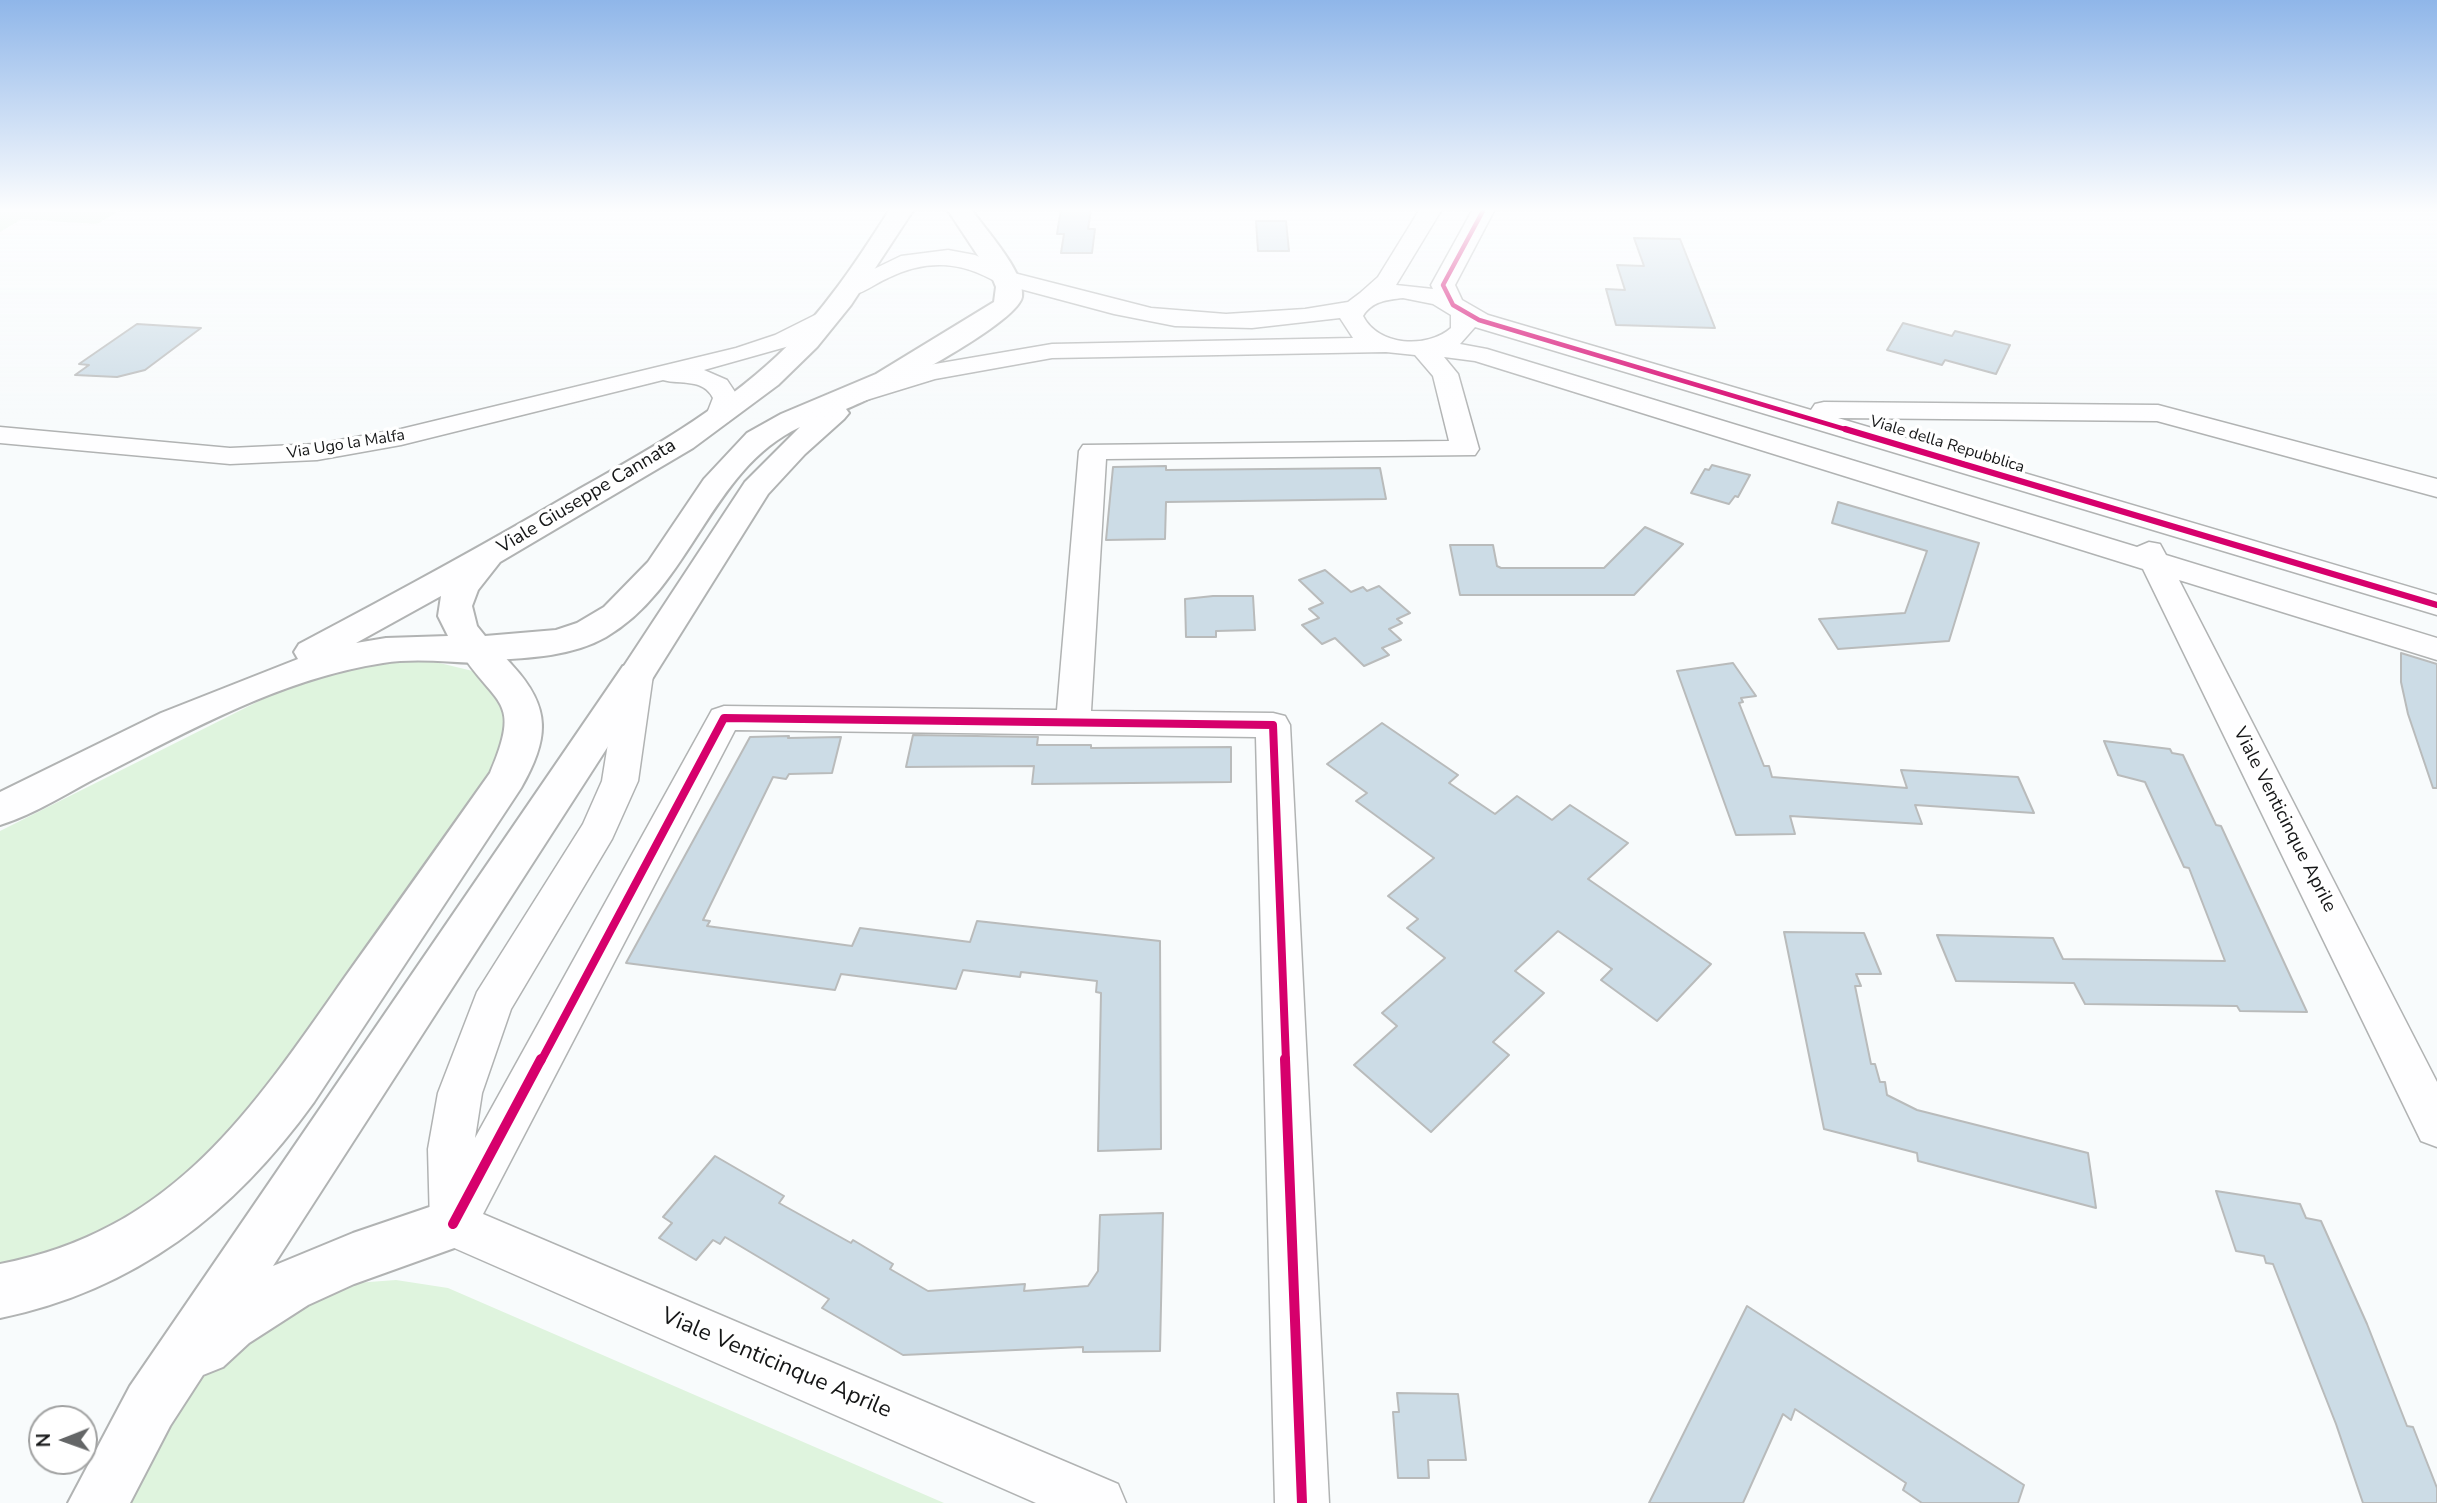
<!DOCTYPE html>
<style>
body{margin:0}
#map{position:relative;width:2437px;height:1503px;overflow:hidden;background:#f8fbfc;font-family:"Nunito Sans",sans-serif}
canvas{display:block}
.north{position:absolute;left:28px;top:1405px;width:70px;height:70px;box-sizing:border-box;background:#fff;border:2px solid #a1a2a2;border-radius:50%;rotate:269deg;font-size:19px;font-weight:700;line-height:28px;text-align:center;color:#151617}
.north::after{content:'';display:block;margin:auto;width:24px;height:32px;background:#646667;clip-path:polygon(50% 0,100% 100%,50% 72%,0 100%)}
</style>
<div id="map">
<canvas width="2437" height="1503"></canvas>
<div class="north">N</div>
</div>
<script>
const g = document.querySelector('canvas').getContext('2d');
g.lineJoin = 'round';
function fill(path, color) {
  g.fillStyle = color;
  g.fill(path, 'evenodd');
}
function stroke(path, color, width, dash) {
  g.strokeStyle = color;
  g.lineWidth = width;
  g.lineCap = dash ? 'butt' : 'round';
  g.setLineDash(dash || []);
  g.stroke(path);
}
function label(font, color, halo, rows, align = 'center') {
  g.font = font + ' "Nunito Sans",sans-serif';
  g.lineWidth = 7;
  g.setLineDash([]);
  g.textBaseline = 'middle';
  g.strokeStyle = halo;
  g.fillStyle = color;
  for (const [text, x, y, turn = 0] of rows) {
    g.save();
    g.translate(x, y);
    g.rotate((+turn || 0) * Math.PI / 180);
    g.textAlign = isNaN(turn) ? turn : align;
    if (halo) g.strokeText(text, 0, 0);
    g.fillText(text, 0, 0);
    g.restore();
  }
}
fill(new Path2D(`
 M0,209h122l-25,15 -75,-5 -22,13z
 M423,659l58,14 29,35 -12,51 -36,64 -211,301 -107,98 -144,53v-444l275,-138 79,-27z
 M396,1280l52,8 496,215h-823l70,-114 33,-37 118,-68z`), '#dff4de');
const building = new Path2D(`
 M1061,209h30l-3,20h7l-3,24h-31l3,-19h-7z
 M1256,221h30l3,30h-31z
 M1634,238l46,1 35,89 -99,-3 -10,-36 19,1 -8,-25 27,1z
 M1903,323l49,13 3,-5 55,14 -14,29 -51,-14 -3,5 -55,-15z
 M137,324l64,4 -56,42 -28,7 -42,-2 14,-10 -10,-1z
 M1712,465l38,10 -12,22 -3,-1 -6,8 -38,-11 14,-24 4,1z
 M1166,466v4l214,-2 6,31 -220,3 -1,37 -59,1 7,-73z
 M1838,502l141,41 -30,98 -111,8 -19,-30 86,-6 22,-62 -95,-28z
 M1645,527l38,17 -49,51h-174l-10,-50h43l4,21 4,2h103z
 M1325,570l26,22 12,-5 4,4 12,-5 31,27 -13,6 5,4 -13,6 12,11 -19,8 7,7 -25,11 -29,-28 -13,6 -20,-19 17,-7 -10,-9 14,-6 -24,-23z
 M1213,596h40l2,34 -39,1v6h-30l-1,-38z
 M2401,653l36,11v124h-4l-25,-74 -7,-32z
 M1733,663l23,33 -15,2 2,4 -4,1 25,63h5l3,11 135,11 -6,-18 117,7 16,36 -119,-8 7,19 -132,-8 5,18 -59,1 -59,-164z
 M1382,723l76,52 -9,8 46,31 22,-18 35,24 18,-15 58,38 -40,36 123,85 -54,57 -56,-41 11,-11 -54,-38 -43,40 29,22 -51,49 16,13 -78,77 -77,-67 43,-39 -15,-13 63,-55 -38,-30 11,-9 -30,-23 46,-38 -78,-57 11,-8 -40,-29z
 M913,735l125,2 -1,8h54v3l140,-1v35l-199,2 2,-18 -128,1z
 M789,736l-1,2 53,-1 -9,36 -43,1 -3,5 -13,-2 -70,143 7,1 -3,5 145,20 8,-18 110,14 7,-21 183,20 1,208 -63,2 3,-158 -5,-1 1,-11 -76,-9 -1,5 -57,-7 -7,19 -115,-15 -6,16 -209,-27 124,-226z
 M2104,741l66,8 2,4 11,2 33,70 5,1 86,186 -67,-1 -3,-5 -152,-2 -11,-21 -118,-2 -19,-46 116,3 10,21 162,2 -36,-93 -5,-1 -39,-85 -27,-7z
 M1784,932l80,1 17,41h-25l5,12h-6l16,78h4l5,18h5l2,13 30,15 171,43 8,55 -178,-47 -1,-8 -93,-24z
 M715,1156l69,40 -5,7 72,40 2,-3 40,24 -3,5 38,22 97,-7 -1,7 64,-5 10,-15 2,-56 63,-2 -3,138 -77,1v-5l-180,8 -81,-47 7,-9 -104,-62 -5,7 -7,-4 -17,20 -37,-22 13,-15 -9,-6z
 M2216,1191l84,13 6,14 15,3 46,103 40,102 6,1 24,61v15h-74l-27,-79 -63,-160 -7,-1 -2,-7 -28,-5z
 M1747,1306l277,179 -6,18h-96l-19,-13 3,-7 -111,-74 -4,11 -8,-6 -40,89h-94z
 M1397,1393l61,1 8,66h-38l1,18h-31l-5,-66h6z`);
fill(building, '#ccdce6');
stroke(building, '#b9bbbb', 2);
const minor = new Path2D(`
 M1420,209h22l-46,76 37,4 -2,-4 42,-76h22l-40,76 7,15 26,15 323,95 4,-6 9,-2 334,3 279,74v18l-280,-76 -319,-3 599,177v20l-962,-288 -15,17 27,5 650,198 12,-5 11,2 6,11 271,83v22l-258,-80 258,502v65l-16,-6 -278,-572 -668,-208 -31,-4 14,17 21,75 -4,6 -369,4 -15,252 182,2 12,3 5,9 39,778h-54l-19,-766 -521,-7 -252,484 635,270 8,19h-90l-600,-263 -6,-16 -2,-75 10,-56 39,-101 106,-168 19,-43 17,-106 5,-8 12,-3 12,3 5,8 -15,106 -26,58 -101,170 -29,84 -7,45 237,-428 12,-4 333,4 22,-259 4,-6 366,-4 -16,-65 -18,-21 -29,-3 -334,6 -117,21 -75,23 -9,-2 -4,-6 4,-6 78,-23 123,-21 301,-6 -13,-20 -88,10 -77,-2 -61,-12 -116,-31c-37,-22 -71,-24 -110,-5 -12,5 -22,14 -35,17l-8,-2 -4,-5 4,-5 56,-27 47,-6 27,5 39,18 137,35 75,6 79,-5 43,-7 12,-9 18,-16zM1403,298l30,6 18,11v13c-24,21 -73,18 -88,-12 9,-15 24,-16 40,-18z
 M831,307l8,2 4,5 -4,5 -46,26 -89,25 23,10 12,18 -11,24h-18l-4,-6 7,-18c-10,-20 -32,-13 -50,-18l-262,65 -84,15 -87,4 -230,-21v-16l230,21 87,-4 84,-15 335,-81 39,-13z`);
const tertiary = new Path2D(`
 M890,209h24l-63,96 -34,42 -39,38 -85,63 -193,114 -22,28 -6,16 5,20 8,10 71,-6 21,-7 27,-16 44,-45 56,-83 43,-46 34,-19 95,-40 118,-72 2,-15 -4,-10 -45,-68h24c13,19 55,64 51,88 -5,27 -147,101 -176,112l3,4 -5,6 -39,35 -37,40 -119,190 -13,3 -13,-3 -5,-9 127,-193 55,-55c-91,43 -108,160 -194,210 -33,19 -76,21 -113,23 -5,0 -11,3 -16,3 -31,-1 -62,-5 -94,0 -99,15 -191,66 -279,111 -34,17 -68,40 -104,51v-33l161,-79 137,-54 -4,-7 5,-8c93,-49 185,-99 275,-152 71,-40 143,-80 203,-136 45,-42 80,-95 113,-147zM441,596l-3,20 10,20 -62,2 -30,5z`);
const trunk = new Path2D(`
 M478,639c15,4 23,14 34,26 40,43 37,74 9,123l-207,314c-80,111 -178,188 -314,216v-54c173,-33 251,-153 345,-287 49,-68 97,-136 145,-204 33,-76 5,-66 -30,-122l5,-8z
 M636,663l13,3 5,9 -381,591 80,-33 100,-34 18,7 8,18 -8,18 -117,42 -46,21 -59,38 -26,24 -20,8 -33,51 -40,77h-62l62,-117 493,-720z`);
stroke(minor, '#b1b3b3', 3);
stroke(tertiary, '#b1b3b3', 4);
stroke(trunk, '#b1b3b3', 4);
fill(minor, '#fefeff');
fill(tertiary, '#fefeff');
fill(trunk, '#fefeff');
stroke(new Path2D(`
 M1484,209l-41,76 10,20 26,15 372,111`), '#d6006c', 4.5);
stroke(new Path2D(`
 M1845,429l592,176`), '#d6006c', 6);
stroke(new Path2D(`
 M541,1061l183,-343 549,7 13,336`), '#d6006c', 8);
stroke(new Path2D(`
 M1285,1059l17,444
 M453,1224l88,-165`), '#d6006c', 10);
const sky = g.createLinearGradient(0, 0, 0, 419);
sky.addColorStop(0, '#8fb6e9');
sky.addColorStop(0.5, '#fcfdfe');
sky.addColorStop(1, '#fcfdfe00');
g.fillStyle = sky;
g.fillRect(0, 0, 2437, 419);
label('16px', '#151617', '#fff', [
 ["Via Ugo la Malfa",346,445,-9],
 ["Viale della Repubblica",1947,445,17]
]);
label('19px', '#151617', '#fff', [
 ["Viale Giuseppe Cannata",587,497,-31],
 ["Viale Venticinque Aprile",2284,820,63]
]);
label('23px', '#151617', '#fff', [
 ["Viale Venticinque Aprile",776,1364,23]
]);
</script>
